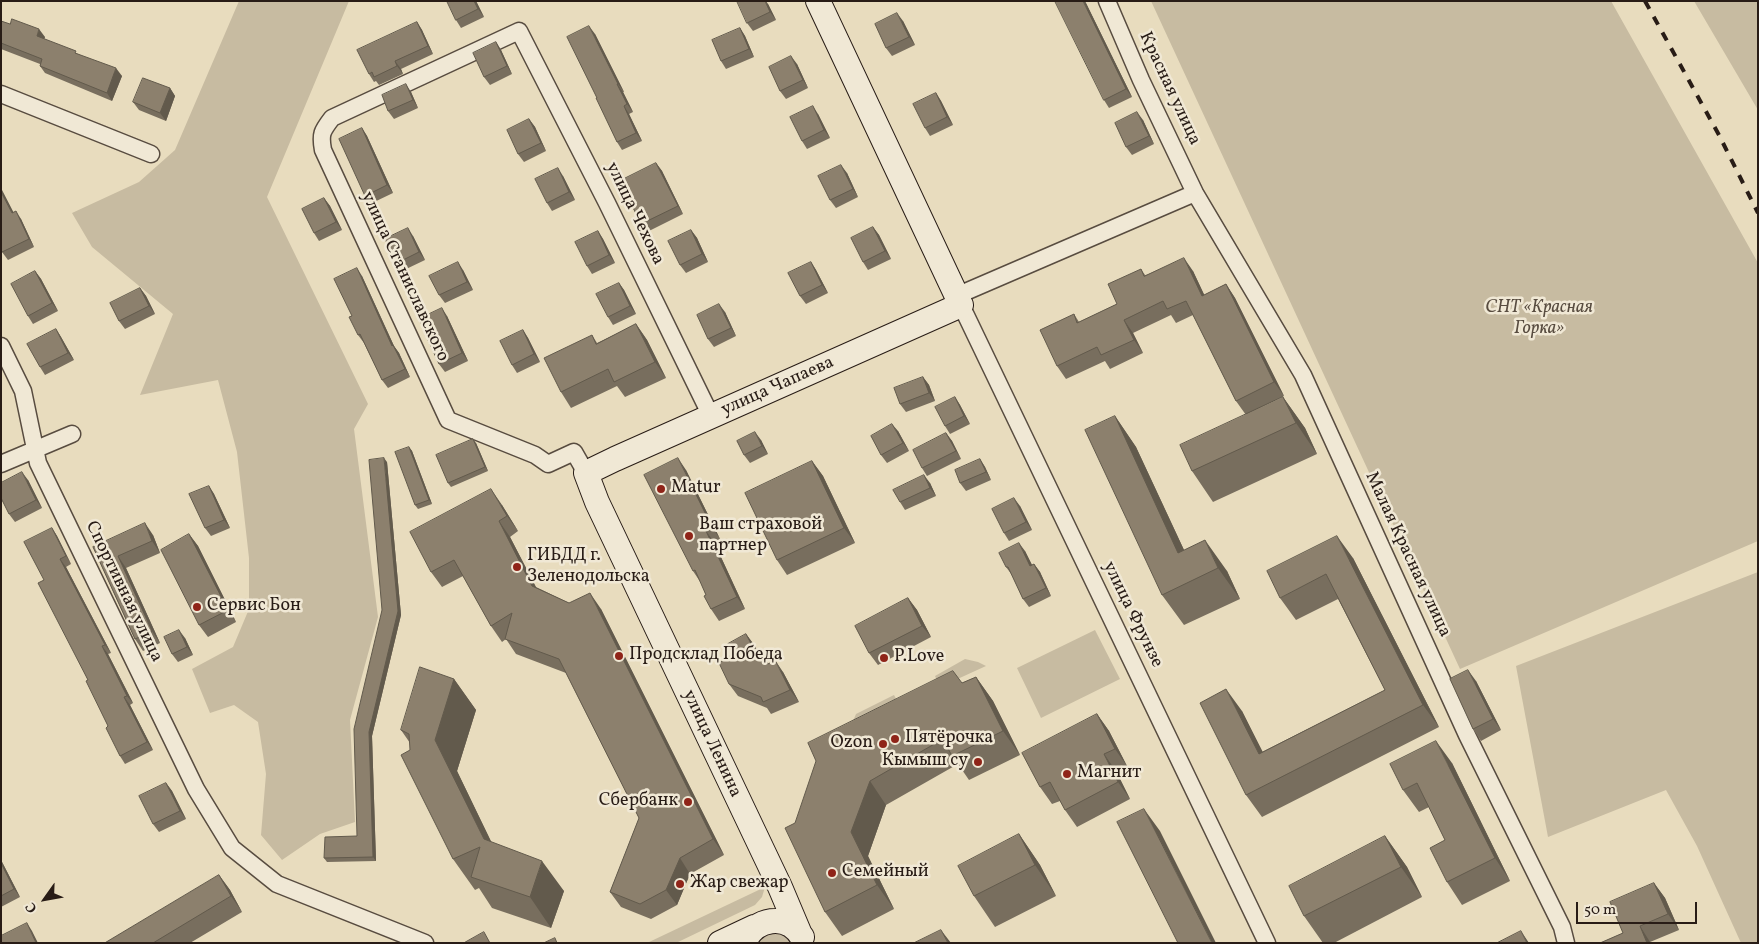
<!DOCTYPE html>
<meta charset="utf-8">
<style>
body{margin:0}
#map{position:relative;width:1759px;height:944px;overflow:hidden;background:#e8dcbe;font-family:Vollkorn,serif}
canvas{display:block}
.frame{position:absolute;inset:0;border:2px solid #281c16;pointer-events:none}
.north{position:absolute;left:20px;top:874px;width:50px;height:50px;-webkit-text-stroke:4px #f0e8d5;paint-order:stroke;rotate:238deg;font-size:14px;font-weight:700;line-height:20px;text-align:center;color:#281c16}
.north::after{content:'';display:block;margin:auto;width:18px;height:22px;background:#281c16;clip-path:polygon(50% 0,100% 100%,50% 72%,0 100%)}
.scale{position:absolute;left:1576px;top:902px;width:121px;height:22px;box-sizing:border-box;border:2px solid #281c16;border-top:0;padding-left:6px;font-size:15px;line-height:18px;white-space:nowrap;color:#281c16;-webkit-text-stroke:4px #f0e8d5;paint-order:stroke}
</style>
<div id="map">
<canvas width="1759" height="944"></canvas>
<div class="frame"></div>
<div class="north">С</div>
<div class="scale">50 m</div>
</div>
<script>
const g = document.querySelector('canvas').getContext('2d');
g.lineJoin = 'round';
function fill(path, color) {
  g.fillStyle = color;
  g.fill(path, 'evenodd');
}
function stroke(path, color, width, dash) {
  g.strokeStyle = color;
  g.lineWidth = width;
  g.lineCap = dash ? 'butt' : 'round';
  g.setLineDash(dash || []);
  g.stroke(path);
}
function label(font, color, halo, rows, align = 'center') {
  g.font = font + ' Vollkorn,serif';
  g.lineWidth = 5;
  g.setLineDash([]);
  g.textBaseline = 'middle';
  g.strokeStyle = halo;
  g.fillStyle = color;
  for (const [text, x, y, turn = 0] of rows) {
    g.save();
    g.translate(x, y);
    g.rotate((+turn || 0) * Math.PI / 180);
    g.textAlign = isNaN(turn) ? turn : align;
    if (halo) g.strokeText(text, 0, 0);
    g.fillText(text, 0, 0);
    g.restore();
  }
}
fill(new Path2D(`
 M239,1h110l-82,196 101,207 -14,25 24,188 -28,103 5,102 -35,12 -38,26 -21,-25 5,-61 -8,-52 -24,-17 -24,8 -18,-44 41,-22 16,-38v-51l-12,-106 -19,-72 -78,15 33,-81 -81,-67 -20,-34 67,-31 36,-32z
 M1151,1h460l147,262v278l-298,128z
 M1694,1h64v109z
 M1758,572v371h-17l-44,-97 -31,-56 -118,47 -32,-171z
 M1095,630l25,49 -79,39 -24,-50z
 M965,659l13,3 8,4 -46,21 -5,-11z
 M894,695l7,13 -48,13 3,-7z
 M765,887l-3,10 -7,8 -79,38h-29z
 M778,932l7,2 8,9h-38l8,-8z`), '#c7bba1');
const street = new Path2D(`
 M1107,1l34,79 54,113 108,182 164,360 95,192 4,16
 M1,94l150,60
 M956,296l239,-103
 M961,305l306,638
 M1,346l22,45 15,72 158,326 36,59 45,36 148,59
 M1,464l71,-30
 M586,473l-12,-21 -26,12 -13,-9 -87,-35 -125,-270c-3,-16 -1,-19 9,-32l187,-87 88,172 104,213`);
const secondary = new Path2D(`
 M799,932l-19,-45 -183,-385 -11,-29 29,-14 346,-154 -143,-304
 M720,943l34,-16
 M744,943c10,-25 43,-31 58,-6`);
stroke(street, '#584c40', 19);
stroke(secondary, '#281c16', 26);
stroke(street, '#f0e8d5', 16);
stroke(secondary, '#f0e8d5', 24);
stroke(new Path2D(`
 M1645,1l74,134 39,78`), '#281c16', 4, [9, 9]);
fill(new Path2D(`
 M447,1h29l8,16 -23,11 -5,-8z
 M1085,1l47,96 -23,11 -5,-8z
 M768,4l8,16 -23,11 -6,-8z
 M1,21l44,16 -1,2 34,15 44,22 -10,25 -67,-28 -5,-7v-2l-39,-15z
 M903,21l12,24 -23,11 -6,-8z
 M417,22l5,8 11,24 -32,15 2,5 -24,11 -3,-4 -2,1 -5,-8z
 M740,28l5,8 9,21 -28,12 -5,-8z
 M595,34l29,58h-1l10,20 -4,2 13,27 -20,9 -5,-8 -20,-44z
 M496,42l5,8 11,24 -22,11 -6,-8z
 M797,64l11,24 -22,11 -6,-8z
 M170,88l5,8 -9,25 -27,-11 -6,-8z
 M411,92l7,16 -24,11 -6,-8z
 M936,93l5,8 12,24 -23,11 -5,-8z
 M818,114l12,24 -23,11 -5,-8z
 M529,119l6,8 11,24 -22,11 -6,-8z
 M1143,120l11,24 -22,11 -6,-8z
 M362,128l5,8 26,57 -23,11 -5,-8z
 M656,163l6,8 21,43 -36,18 -6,-8z
 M847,173l11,24 -22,11 -6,-8z
 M563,176l12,24 -23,11 -5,-8z
 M324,198l6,8 12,24 -23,11 -5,-8z
 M13,213l8,6 13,28 -26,13 -6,-8z
 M873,227l6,8 12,24 -23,11 -5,-8z
 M691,230l6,8 11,24 -22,11 -6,-8z
 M598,231l5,8 12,24 -23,11 -5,-8z
 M413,236l12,24 -23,11 -5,-8z
 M811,262l5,8 12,23 -22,11 -6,-8z
 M1141,269l4,6 48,-4 11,24 22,-11 9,14 49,98 -38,19 -10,-14 -43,-86 -17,8 -5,-8 -38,18 10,20 -33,16 -5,-8 -39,18 -9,-13 17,-52 5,8 38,-18z
 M463,270l10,20 -28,13 -6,-8z
 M35,271l6,8 17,32 -25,13 -5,-8z
 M362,276l32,70 5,7 11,24 -22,11 -6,-8 -18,-37 -6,-8 -6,-19z
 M619,283l5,7 12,24 -23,11 -5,-8z
 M140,288l6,8 9,18 -30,15 -6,-8z
 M725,312l11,24 -22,11 -6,-8z
 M447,316l21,45 -23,11 -6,-8 -10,-25z
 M636,324l11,16 19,38 -41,19 -8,-11 -46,22 -10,-16 31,-57 5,8z
 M56,329l5,8 13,23 -29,15 -5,-8z
 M523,330l5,8 12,24 -23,11 -5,-8z
 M923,377l6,8 6,16 -29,11 -6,-8z
 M955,397l5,8 10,19 -20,10 -5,-8z
 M1283,397l22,31 12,26 -104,48 -21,-31z
 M1115,416l21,31 48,103 43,21 13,28 -56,26 -22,-30z
 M898,431l11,20 -22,12 -6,-8z
 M946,433l6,8 9,18 -34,17 -5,-8z
 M761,440l7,14 -18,9 -6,-8z
 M476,443l12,28 -37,16 -3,-4z
 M409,447l3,4 20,53 -14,5 -3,-4z
 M980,459l5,8 6,13 -25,11 -6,-8z
 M812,461l11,15 32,67 -68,32 -10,-15z
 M387,462l14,153 -29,121 4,125 -49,1 -3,-4 33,-22 25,-226z
 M686,470l34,69 -6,3 31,67 -26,12 -8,-12 -5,-14 -5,-12 -8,-12z
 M28,480l14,28 -27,14 -6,-8z
 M930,483l6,13 -31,14 -5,-8z
 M209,486l5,8 16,34 -19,8 -6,-8z
 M502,505l16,26 -8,6 26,50 33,16 32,6 123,246 -34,19 -13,31 -26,14 -30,-12 -11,-15 29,-74 -73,-145 -50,-19 -10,-15 -4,3 -11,-16 -28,-50 -21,11 -11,-15z
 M1020,506l12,24 -23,11 -5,-8z
 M52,528l5,8 14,28 -5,3 45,86 -3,1 25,49 -3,2 23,45 -28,14 -5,-8 -12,-30 -64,-146z
 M189,534l9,12 38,76 -28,15 -9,-12z
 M153,535l7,18 -34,15 34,75 -17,8 -8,-12 -42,-92z
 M1025,551l7,14 2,-1 6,8 11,24 -22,11 -6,-8 -11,-24 -6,-8z
 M1353,558l86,169 -177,90 -16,-22 -4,-84 20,41 123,-62 -47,-91 -42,21 -16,-22z
 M908,598l9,12 14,27 -53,28 -9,-12z
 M746,634l9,12 6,12 8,6 14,8 16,30 -28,12 -4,-6 -29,-12 -9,-12 4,-30z
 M185,638l8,17 -15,7 -6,-8z
 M976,677l17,24 27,54 -51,25 -11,-16 -72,41 -18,51 26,53 -52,27 -17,-24 -30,-89 167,-140z
 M454,679l22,31 -19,61 34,71 73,49 -13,37 -59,-20 -13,-20 -4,2 -22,-31 -43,-109v-7l-9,-13z
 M1476,681l25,49 -20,11 -8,-12z
 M1097,714l12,17 18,35 -11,5 14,28 -53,28 -12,-17 -5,-9 -8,3 -12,-17z
 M1452,763l58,118 -48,24 -15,-23 -2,-42 -16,-33 -10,5 -16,-22z
 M166,783l6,8 14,28 -27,13 -6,-8z
 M1019,834l21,31 16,31 -61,31 -21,-31z
 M1385,836l22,31 15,30 -88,46h-11l-19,-27z
 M1,860l19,37 -19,10z
 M219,875l11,15 12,22 -52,31h-85z
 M1654,883l11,15 14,32 -29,12 1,1h-51l23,-10z`), '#786e5e');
fill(new Path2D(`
 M474,1h2l8,16 -6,-8z
 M765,1h1l2,3 8,16 -6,-8z
 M1083,1h2l47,96 -6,-8z
 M897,13l6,8 12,24 -6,-8z
 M417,22l5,8 11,24 -5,-8z
 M589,26l6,8 29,58 -6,-8z
 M740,28l5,8 9,21 -5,-8z
 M39,29l6,8 -3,7 -5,-8z
 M496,42l5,8 11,24 -5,-8z
 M791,56l6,8 11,24 -5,-8z
 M395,61l6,8 2,5 -6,-8z
 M116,68l6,8 -10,25 -5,-8z
 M406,84l5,8 7,16 -5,-8z
 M617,84l6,8 10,20 -6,-8z
 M170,88l5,8 -9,25 -6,-8z
 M936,93l5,8 12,24 -6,-8z
 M624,106l5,8 13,27 -6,-8z
 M813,106l5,8 12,24 -6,-8z
 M1137,112l6,8 11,24 -5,-8z
 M529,119l6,8 11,24 -5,-8z
 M362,128l5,8 26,57 -6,-8z
 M656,163l6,8 21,43 -5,-8z
 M841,165l6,8 11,24 -5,-8z
 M558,168l5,8 12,24 -6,-8z
 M1,188l17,33 -6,-8 -11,-21z
 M324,198l6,8 12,24 -6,-8z
 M16,211l5,8 13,28 -5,-8z
 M873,227l6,8 12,24 -6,-8z
 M408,228l5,8 12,24 -6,-8z
 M691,230l6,8 11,24 -6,-8z
 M598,231l5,8 12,24 -6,-8z
 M1184,258l9,13 18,38 -9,-13z
 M458,262l5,8 10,20 -6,-8z
 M811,262l5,8 12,23 -6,-8z
 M357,268l5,8 32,70 5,7 11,24 -5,-8 -13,-23z
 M35,271l6,8 17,32 -6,-8z
 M619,283l5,7 12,24 -6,-8z
 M1226,284l9,14 49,98 -10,-14z
 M140,288l6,8 9,18 -6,-8z
 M719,304l6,8 11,24 -5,-8z
 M442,308l5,8 21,45 -6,-8z
 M1124,320l9,13 10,20 -9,-13z
 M636,324l11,16 19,38 -11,-16z
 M56,329l5,8 13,23 -6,-7z
 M523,330l5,8 12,24 -6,-8z
 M923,377l6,8 6,16 -6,-8z
 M955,397l5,8 10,19 -6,-8z
 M1283,397l22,31 12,26 -21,-31z
 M1115,416l21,31 61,131 -19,-25z
 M892,424l6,7 11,20 -6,-8z
 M755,432l6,8 7,14 -6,-8z
 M946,433l6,8 9,18 -5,-8z
 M473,439l3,4 12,28 -3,-4z
 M409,447l3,4 20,53 -3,-4z
 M384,458l3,4 14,153 -29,121 4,125 -3,-4 -4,-125 29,-121z
 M678,458l8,12 34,69 -8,-12z
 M980,459l5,8 6,13 -5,-8z
 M812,461l11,15 32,67 -11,-15z
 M22,472l6,8 14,28 -6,-8z
 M924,475l6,8 6,13 -6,-8z
 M209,486l5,8 16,34 -6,-8z
 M491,489l11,16 16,26 -11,-15z
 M1014,498l6,8 12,24 -6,-8z
 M499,521l11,16 33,64 -11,-15z
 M145,523l8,12 7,18 -8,-12z
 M52,528l5,8 14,28 -5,-8z
 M706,531l8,11 31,67 -8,-12z
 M189,534l9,12 38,76 -8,-12z
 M1337,536l16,22 86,169 -16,-22z
 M1205,540l22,31 13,28 -22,-31z
 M1019,543l6,8 11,22 -6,-7z
 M118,556l8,12 34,75 -8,-12z
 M60,559l6,8 45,86 -6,-8z
 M1034,564l6,8 11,24 -5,-8z
 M590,593l11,16 123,246 -11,-16z
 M908,598l9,12 14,27 -9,-11z
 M179,630l6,8 8,17 -6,-8z
 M746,634l9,12 12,25 -8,-12z
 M102,646l6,8 25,49 -6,-7z
 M775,660l8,12 16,30 -9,-12z
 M1468,670l8,11 25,49 -8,-11z
 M976,677l17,24 27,54 -17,-24z
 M454,679l22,31 -19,61 48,99 -21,-31 -49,-99z
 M1226,689l16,22 33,65 -16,-22z
 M124,697l6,8 23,45 -6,-8z
 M1097,714l12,17 18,35 -12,-17z
 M1436,741l16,22 58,118 -15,-23z
 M1104,754l12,17 14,28 -12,-17z
 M870,781l16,24 -18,51 26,53 -17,-24 -26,-53z
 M166,783l6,8 14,28 -6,-8z
 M1144,809l16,22 56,112h-4z
 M1019,834l21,31 16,31 -21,-31z
 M1385,836l22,31 15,30 -21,-30z
 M680,858l10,16 -13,31 -11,-15z
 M1,860l19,37 -6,-8 -13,-26z
 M542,861l22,30 -13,37 -21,-31z
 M219,875l11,15 12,22 -11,-16z
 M1654,883l11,15 14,32 -11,-16z
 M27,923l5,8 6,12h-2z
 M1640,926l10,16 1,1h-4z
 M941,930l10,13h-3z
 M1521,931l8,12h-2z`), '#625a4c');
const building = new Path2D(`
 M447,1h27l4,8 -22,11z
 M737,1h28l5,11 -23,11z
 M1055,1h28l43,88 -22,11z
 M897,13l12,24 -23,11 -11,-24z
 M12,19l27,10 -2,7 39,15 -1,2 41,15 -9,25 -67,-27 2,-7 -41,-16v-22l9,3z
 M417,22l11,24 -33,15 2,5 -23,11 -2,-5 -3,2 -12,-24z
 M589,26l29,58h-1l10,20 -3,2 12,27 -19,9 -21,-44h1l-30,-61z
 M740,28l9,21 -28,12 -9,-21z
 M496,42l11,24 -23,11 -11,-24z
 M791,56l12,24 -23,11 -11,-24z
 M143,78l27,10 -10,25 -27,-11z
 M406,84l7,16 -25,11 -6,-16z
 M936,93l11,24 -22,11 -12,-24z
 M813,106l11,24 -22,11 -12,-24z
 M1137,112l12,24 -23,11 -11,-24z
 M529,119l12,24 -23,11 -11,-24z
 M362,128l25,57 -22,11 -26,-57z
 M656,163l22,43 -37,18 -21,-43z
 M841,165l12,24 -23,11 -12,-24z
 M558,168l11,24 -22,11 -12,-24z
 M1,192l11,21 4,-2 13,28 -27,13 -1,-3z
 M324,198l12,24 -22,11 -12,-24z
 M873,227l12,24 -22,11 -12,-24z
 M408,228l11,24 -22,11 -12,-24z
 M691,230l11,24 -22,11 -12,-24z
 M598,231l11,24 -22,11 -12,-24z
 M1184,258l18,38 24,-12 48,98 -38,19 -50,-100 -19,8 -4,-8 -39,19 10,20 -33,15 -4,-8 -40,19 -17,-36 34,-16 3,9 40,-19 -9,-20 33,-15 3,7z
 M458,262l9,20 -28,13 -10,-19z
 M811,262l11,23 -22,11 -12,-23z
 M357,268l35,78 1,-1 12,24 -23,11 -22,-46 -2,1 -9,-18 3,-1 -18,-37z
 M35,271l17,32 -24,13 -17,-32z
 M619,283l11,23 -22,11 -12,-23z
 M140,288l9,18 -30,15 -9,-18z
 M719,304l12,24 -23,11 -11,-24z
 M442,308l20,45 -23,11 -11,-24 1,-1 -10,-20z
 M636,324l19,38 -41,20 -6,-13 -47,23 -17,-34 48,-23 4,9z
 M56,329l12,24 -28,14 -13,-23z
 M523,330l11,24 -22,11 -12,-24z
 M923,377l6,16 -29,11 -6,-16z
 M955,397l9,19 -19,10 -10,-19z
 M1283,397l13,26 -104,48 -12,-26z
 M1115,416l63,137 27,-13 13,28 -56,27 -77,-165z
 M892,424l11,19 -22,12 -10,-19z
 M755,432l7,14 -18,9 -7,-14z
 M946,433l10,18 -34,17 -9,-18z
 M473,439l12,28 -37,16 -12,-28z
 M409,447l20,53 -14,5 -20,-53z
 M384,458l14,153 -29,121 4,125 -49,1 1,-21 32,-1 -3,-107 28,-119 -13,-150z
 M678,458l34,69 -6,4 31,66 -26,12 -7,-13 2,-1 -11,-25 -2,1 -49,-96z
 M980,459l6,13 -26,11 -5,-13z
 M812,461l32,67 -67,32 -32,-67z
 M22,472l14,28 -27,14 -8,-16v-15z
 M924,475l6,13 -30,14 -7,-12z
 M209,486l15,34 -19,8 -16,-34z
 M491,489l16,27 -8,5 33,65 37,17 21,-10 123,246 -33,19 -14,32 -26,14 -30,-12 29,-74 -80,-159 -54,-20 7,-26 -21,13 -37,-66 -23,12 -21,-40z
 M1014,498l12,24 -22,11 -12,-24z
 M145,523l7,18 -34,15 34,75 -17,8 -42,-92z
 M52,528l14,28 -6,3 45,86 -3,1 25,50 -3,1 23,45 -27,14 -14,-28 2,-2 -22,-45 2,-1 -50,-97 6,-3 -20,-38z
 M189,534l39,76 -29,15 -38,-75z
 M1337,536l86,169 -177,90 -46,-92 26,-14 33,65 126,-64 -59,-116 -46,24 -13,-27z
 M1019,543l11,23 4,-2 12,24 -23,11 -15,-32h-2l-7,-14z
 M908,598l14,28 -53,27 -14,-27z
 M179,630l8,17 -15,7 -8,-17z
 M746,634l13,25 5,-3 4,8 7,-4 15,30 -27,12 -2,-5 -32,-13 -10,-21 14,-9 -5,-10z
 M420,667l34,12 -19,61 49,99 58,22 -12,36 -59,-20 9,-30 -27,12 -52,-104 9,-5 -1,-16 -8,-4z
 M1468,670l25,49 -20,10 -23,-50z
 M953,671l9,12 14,-6 27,54 -51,25 -9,-17 -73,42 -19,51 26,53 -52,27 -40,-84 10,-5 21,-62 -8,-18z
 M1097,714l18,35 -11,5 14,28 -53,28 -15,-28 -10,5 -18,-34z
 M1436,741l59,117 -48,24 -17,-34 15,-8 -28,-57 -14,7 -13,-26z
 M166,783l14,28 -27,13 -14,-28z
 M1144,809l68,134h-34l-61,-121z
 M1019,834l16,31 -61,31 -16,-30z
 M1385,836l16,31 -97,49 -15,-30z
 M1,863l13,26 -13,7z
 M219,875l12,21 -78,47h-48z
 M1654,883l14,31 -28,12 7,17h-47l23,-10 -13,-31z
 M27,923l9,20h-34l-1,-2v-5z
 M941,930l7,13h-34z
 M1521,931l6,12h-30z
 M484,932l6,11h-26z
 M555,938l2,5h-13z`);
fill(building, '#8c806d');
stroke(building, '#625a4c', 1);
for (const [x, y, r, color] of [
 [661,489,5,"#8f2418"],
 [689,536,5,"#8f2418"],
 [517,567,5,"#8f2418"],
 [197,607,5,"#8f2418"],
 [619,656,5,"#8f2418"],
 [884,658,5,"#8f2418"],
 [895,739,5,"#8f2418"],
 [883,744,5,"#8f2418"],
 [978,762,5,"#8f2418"],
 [1067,774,5,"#8f2418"],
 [688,802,5,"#8f2418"],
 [832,873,5,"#8f2418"],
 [680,884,5,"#8f2418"]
]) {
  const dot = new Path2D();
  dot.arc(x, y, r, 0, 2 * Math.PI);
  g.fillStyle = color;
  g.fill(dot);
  stroke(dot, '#f0e8d5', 2);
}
label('18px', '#281c16', '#f0e8d5', [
 ["Красная улица",1169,89,65],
 ["улица Чехова",634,214,64],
 ["улица Станиславского",404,277,65],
 ["улица Чапаева",778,387,-24],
 ["Малая Красная улица",1407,555,65],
 ["Спортивная улица",123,592,64],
 ["улица Фрунзе",1132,615,64],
 ["улица Ленина",711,744,65]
]);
label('italic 18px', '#584c40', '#f0e8d5', [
 ["СНТ «Красная",1539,309],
 ["Горка»",1539,330]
]);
label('18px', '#281c16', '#f0e8d5', [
 ["Matur",671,489],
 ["Ваш страховой",699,526],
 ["партнер",699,547],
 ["ГИБДД г.",527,557],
 ["Зеленодольска",527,578],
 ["Сервис Бон",207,607],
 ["Продсклад Победа",629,656],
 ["P.Love",894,658],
 ["Пятёрочка",905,739],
 ["Ozon",873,744,"right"],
 ["Кымыш су",968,762,"right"],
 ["Магнит",1077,774],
 ["Сбербанк",678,802,"right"],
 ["Семейный",842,873],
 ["Жар свежар",690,884]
], 'left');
</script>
